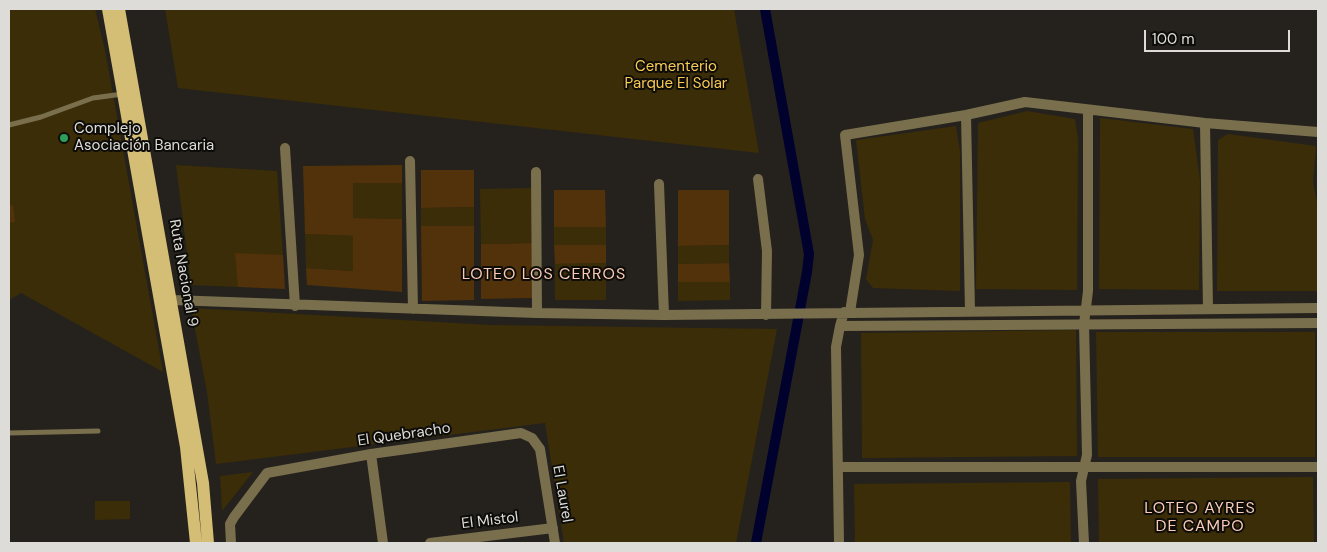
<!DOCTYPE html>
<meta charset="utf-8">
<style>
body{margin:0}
#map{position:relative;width:1327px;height:552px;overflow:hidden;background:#25221d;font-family:"DM Sans",sans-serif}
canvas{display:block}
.frame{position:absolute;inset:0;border:10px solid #dddcd8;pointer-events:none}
.scale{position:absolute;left:1144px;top:30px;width:146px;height:22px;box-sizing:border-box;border:2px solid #dddcd8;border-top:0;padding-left:6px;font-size:15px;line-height:18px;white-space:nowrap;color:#dddcd8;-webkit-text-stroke:4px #0d0c09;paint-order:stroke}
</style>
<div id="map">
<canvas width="1327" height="552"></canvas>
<div class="frame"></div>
<div class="scale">100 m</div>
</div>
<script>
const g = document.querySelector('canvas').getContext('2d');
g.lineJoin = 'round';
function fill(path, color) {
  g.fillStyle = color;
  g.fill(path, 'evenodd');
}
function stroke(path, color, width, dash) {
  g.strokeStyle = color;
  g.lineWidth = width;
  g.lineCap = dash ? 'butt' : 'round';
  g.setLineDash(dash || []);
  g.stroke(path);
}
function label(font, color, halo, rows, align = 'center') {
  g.font = font + ' "DM Sans",sans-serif';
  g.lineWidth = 4;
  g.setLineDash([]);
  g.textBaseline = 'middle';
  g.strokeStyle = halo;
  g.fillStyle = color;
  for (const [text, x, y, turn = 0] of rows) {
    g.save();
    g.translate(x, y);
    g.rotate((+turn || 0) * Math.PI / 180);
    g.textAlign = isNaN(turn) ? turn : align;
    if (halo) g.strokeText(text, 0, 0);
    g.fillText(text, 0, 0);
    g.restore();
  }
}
fill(new Path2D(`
 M9,9h86l10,41 58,322 -142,-79 -12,7z
 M165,9h569l25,144 -581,-65z
 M1027,111l48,8 3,20 -1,151 -101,-1 2,-166z
 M1100,118l93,11 7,51 -1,110 -100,-1z
 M956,126l4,25v140l-87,-3 -7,-9 7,-39 -8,-21 -9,-79z
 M1228,134l88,12 -3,37 4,19v89h-100l1,-151z
 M176,165l101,6 6,84 -45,32 -47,-2z
 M353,183h49v36l-49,-1z
 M532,188v55l-51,1 -1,-55z
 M474,207v19h-53v-18z
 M554,227h52v18h-52z
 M305,234l48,2v35l-47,-3z
 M729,245v18l-51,1v-18z
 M606,263v37h-51v-36z
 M678,282h52v18l-52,1z
 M191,308l299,17 287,4 -41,214h-172l-19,-120 -329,41 -9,-72z
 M1076,330l1,126 -215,2 -1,-125z
 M1096,332h219v125h-217z
 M253,472l-31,39 -2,-35z
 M1313,477l1,66h-215l-1,-64z
 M1070,482l1,61h-216l-1,-59z
 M95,501h35v18l-35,1z`), '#3b2d08');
stroke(new Path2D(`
 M756,543l51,-271 2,-18 -44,-245`), '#00012d', 10);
fill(new Path2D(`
 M402,165v18h-49v35l49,1v73l-95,-7 -1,-17 47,3v-35l-48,-2 -2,-68z
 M421,170h53v37l-53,1z
 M554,190h51l1,37h-52z
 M678,190h51v55l-51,1z
 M13,205l2,17 -6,1v-17z
 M421,226h53v74l-52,1z
 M532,243v55l-51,1v-55z
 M554,245h52v18l-51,1z
 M235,253l48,2 2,34 -47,-2z
 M729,263l1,19h-52v-18z`), '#51320a');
stroke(new Path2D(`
 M9,125l32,-8 52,-19 30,-4
 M9,433l89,-2`), '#7a6f4d', 5);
stroke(new Path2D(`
 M966,115l4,196
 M1205,123l3,186
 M285,148l10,158
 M410,161l3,148
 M536,172l1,141
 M758,179l9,72 -1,64
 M659,184l5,131
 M172,300l365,13 127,2 654,-7
 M844,312l-4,14 478,-3
 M850,312l9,-57 -14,-120 121,-20 59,-13 180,21 113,9
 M371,454l12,89
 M838,467h480
 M231,543l-1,-19 4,-7 33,-44 104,-19 150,-21 11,5 8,11 15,94
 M430,543l123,-15
 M839,543l-3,-196 4,-21
 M1084,543l-3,-62 6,-26 -3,-131 4,-33v-181`), '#7a6f4d', 10);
stroke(new Path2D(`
 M108,9l78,438 10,96
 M119,9l84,474 5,60`), '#d4bd74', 12);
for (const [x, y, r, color] of [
 [64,138,5,"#2e9e5b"]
]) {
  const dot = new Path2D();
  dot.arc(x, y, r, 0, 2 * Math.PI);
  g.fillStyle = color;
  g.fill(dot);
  stroke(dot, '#0d0c09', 2);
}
label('15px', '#facb53', '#0d0c09', [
 ["Cementerio",676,67],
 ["Parque El Solar",676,84]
]);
label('15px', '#dddcd8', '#0d0c09', [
 ["Complejo",74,129],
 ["Asociación Bancaria",74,146]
], 'left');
label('15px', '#dddcd8', '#0d0c09', [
 ["Ruta Nacional 9",183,273,80],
 ["El Quebracho",404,435,-8],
 ["El Laurel",562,494,80],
 ["El Mistol",490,521,-7]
]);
g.letterSpacing = '1px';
label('16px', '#f9cbb6', '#0d0c09', [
 ["LOTEO LOS CERROS",544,275],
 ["LOTEO AYRES",1200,509],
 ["DE CAMPO",1200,527]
]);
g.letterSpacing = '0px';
</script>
